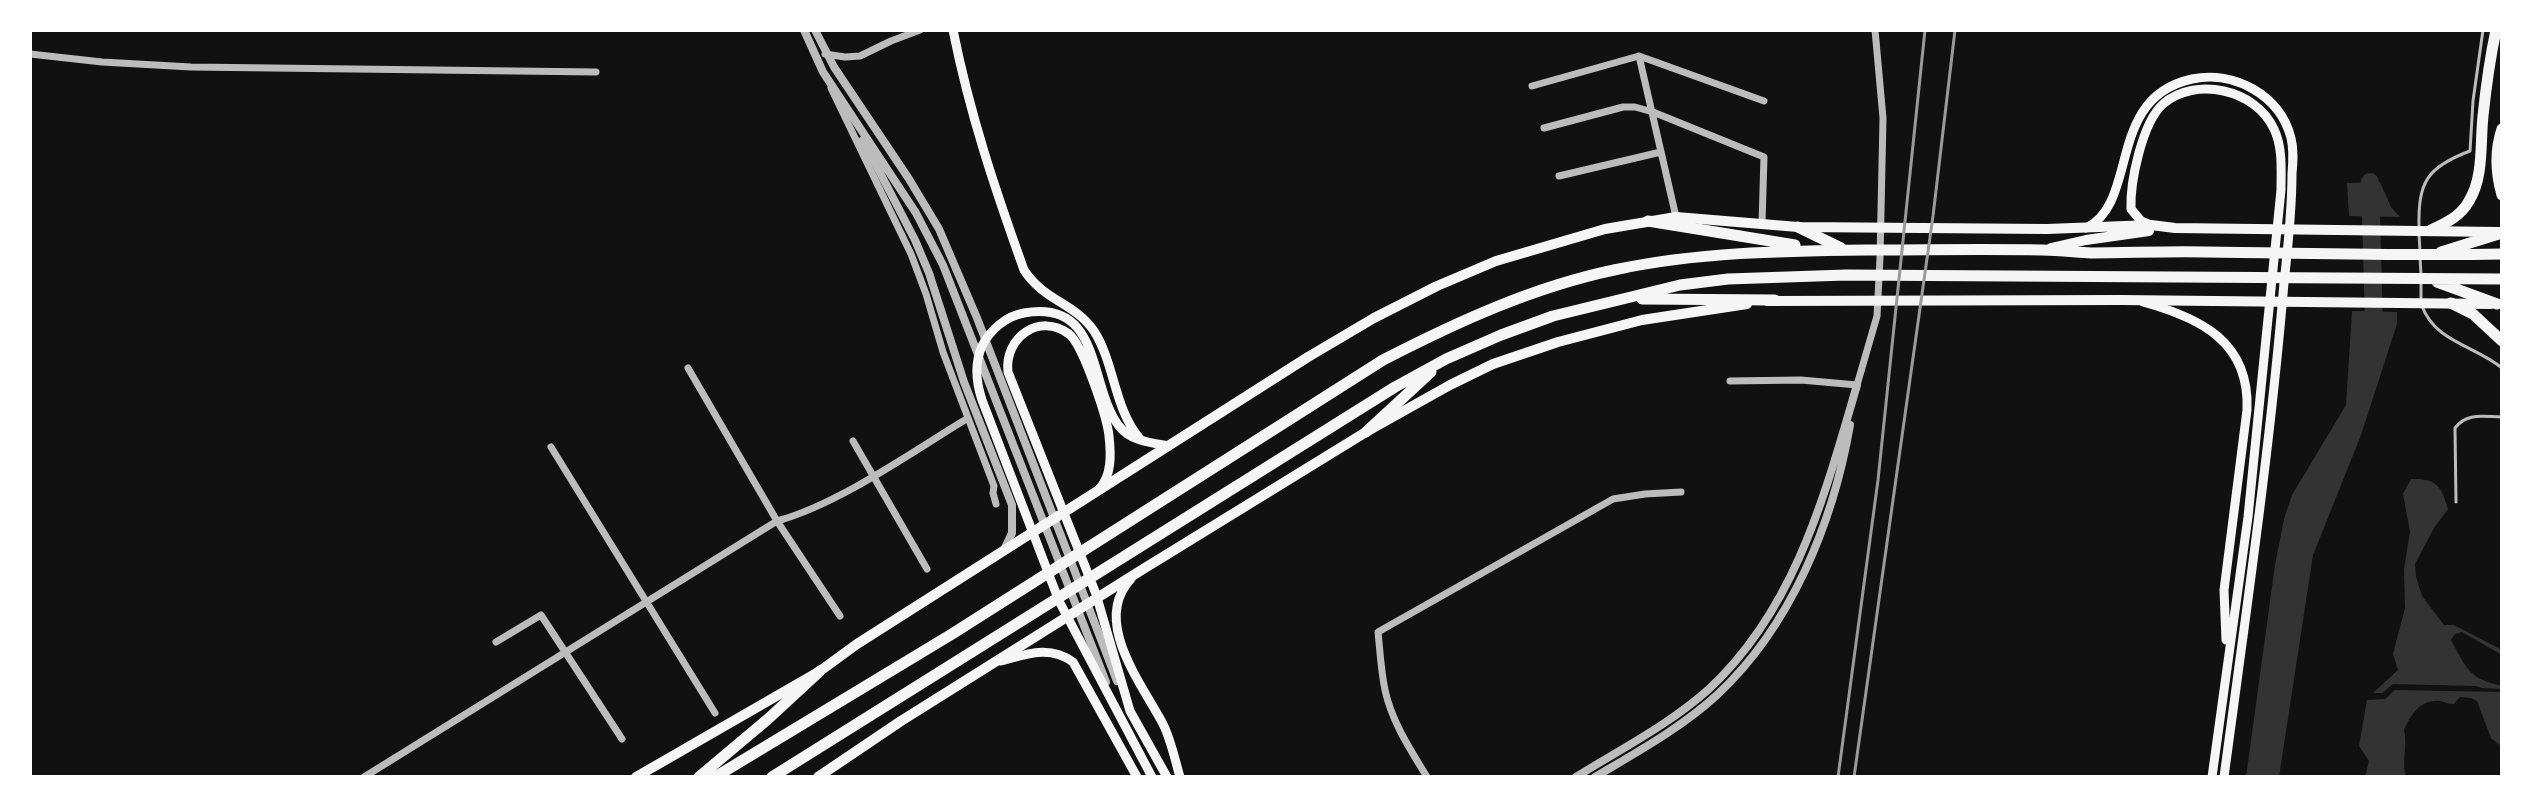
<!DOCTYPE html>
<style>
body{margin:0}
#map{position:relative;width:2532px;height:807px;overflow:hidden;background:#111;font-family:"Open Sans",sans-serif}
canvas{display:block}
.frame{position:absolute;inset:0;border:32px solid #fff;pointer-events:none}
</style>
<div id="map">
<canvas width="2532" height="807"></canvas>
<div class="frame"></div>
</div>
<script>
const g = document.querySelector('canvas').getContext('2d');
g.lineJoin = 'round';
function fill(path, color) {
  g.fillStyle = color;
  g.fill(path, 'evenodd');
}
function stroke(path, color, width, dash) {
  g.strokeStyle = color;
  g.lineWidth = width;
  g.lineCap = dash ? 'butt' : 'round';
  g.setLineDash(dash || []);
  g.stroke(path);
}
fill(new Path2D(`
 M2380,182l11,25 9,10 -51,-1 -2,-33z
 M2352,311l45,1v12l-36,111 -48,120 -34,222h-33l29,-212 9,-46 8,-24 54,-90z
 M2411,479c26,-1 30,7 37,30l-14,19 -19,36 1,13 6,19 22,29h10l48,25v5l-40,-23 -7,2 -4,6c16,29 17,38 51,46v3l-20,-1 -6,-2 -83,-2 -11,9h-9l25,-23 -5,-16 12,-46 -1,-39 6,-37 -7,-38z
 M2395,690l107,2v55l-11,-9 -14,-37 -6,-3 -11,-1 -6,7c-5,0 -9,-2 -14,-3 -19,-2 -29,13 -36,29 4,16 -3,31 2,47h-41l4,-16 -10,-15 8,-46 18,-1z`), '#333');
stroke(new Path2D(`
 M2370,182l4,142 -3,11`), '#333', 18);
stroke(new Path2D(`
 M2419,227c-1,-45 8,-60 51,-76l3,-50 10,-71
 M2419,234l1,17
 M2420,258l1,16
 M2421,282v16
 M2422,306c13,36 54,40 80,62
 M2456,502l-1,-74c12,-16 29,-11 47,-11`), '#bcbcbc', 3);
stroke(new Path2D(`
 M30,54l72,8 89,5 405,5
 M825,54l20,3 15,-1 31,-15 29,-11
 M1639,56l37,161
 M1532,86l107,-30 125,45
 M831,88l80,166 15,40 17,58 51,134 -1,7 3,11
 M1544,128l79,-21h12l18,5 111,45 -2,66
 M1559,176l102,-24
 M688,368l89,153 63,95
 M1730,381l71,-1 56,5 20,-69 3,-58 3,-140 -8,-88
 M853,441l74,128
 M551,447l164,266
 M496,642l45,-27 81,124
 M364,777l413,-256c62,-17 135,-69 191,-103
 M1427,777c-17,-28 -35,-55 -42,-87 -4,-19 -5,-39 -7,-58l235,-133 32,-5 36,-2`), '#bcbcbc', 7);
stroke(new Path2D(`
 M804,30l19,42 93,141 27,52 163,417
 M815,30l19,37 75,112 30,50 38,89 140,363
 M863,140l52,100 14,33 35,109 48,123v28l-8,17
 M1576,777c45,-28 94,-53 133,-88 87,-81 116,-195 148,-304
 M1595,777c42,-25 86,-49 122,-82 74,-69 116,-172 133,-270`), '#bcbcbc', 8);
stroke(new Path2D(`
 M953,30c17,85 42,159 71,240 20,31 51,33 70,61 21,33 20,78 46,108
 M2151,225l-10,-4 -10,-12c-1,-27 11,-86 32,-105 32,-28 93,-15 111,25 9,19 7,41 7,61l-33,327 -36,260
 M2086,228c54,-26 19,-130 106,-149 42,-9 88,16 99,59 3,12 2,24 1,36 0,37 -4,73 -8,109 -14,166 -38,330 -60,494
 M2143,302c58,16 107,40 104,108l-23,180 2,50
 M1099,489c13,-13 12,-35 10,-53 -2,-19 -26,-91 -40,-102 -30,-22 -65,4 -61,38l88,222 34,117 37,66
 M1131,579c-40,42 11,105 32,145 8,16 12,36 17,53
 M1001,661c26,-7 49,-16 72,1l64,115
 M1152,777l-93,-176 -77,-201c-6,-18 -8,-36 0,-54 8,-16 24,-30 42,-33 79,-14 64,73 95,113 11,15 33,17 50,20`), '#f5f5f5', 9);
stroke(new Path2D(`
 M2051,248l35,-8 63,-9
 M1767,301l354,-1 370,4
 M636,777l184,-106 37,-27 451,-287 66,-39 63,-32 59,-25 109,-32 71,-12 122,10 249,2 104,-4 24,3 324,4
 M818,777l83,-56 239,-150 226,-139 84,-47 43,-21 65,-22 84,-22 105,-16`), '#f5f5f5', 10);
stroke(new Path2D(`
 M2502,129c-7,21 -6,45 0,66
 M1648,221l147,24
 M1798,227l43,21
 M2431,230c15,-7 30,-14 38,-29 15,-24 11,-58 14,-85 3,-29 7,-58 13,-86
 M2441,252l61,-19
 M2437,282l60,22
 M1642,299l133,1
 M2451,303l22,11 29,27
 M1366,432l65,-60
 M699,777l69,-58 52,-48
 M715,777l237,-143 431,-274c74,-38 150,-73 231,-90 83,-18 168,-19 253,-20 58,0 117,-1 175,0 16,0 32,2 49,3 38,0 76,-2 115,-1 98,1 197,4 296,2
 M772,777l623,-390 51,-28 55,-24 52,-19 127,-31 48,-6 118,-4 656,4`), '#f5f5f5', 11);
stroke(new Path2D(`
 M1838,777l40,-297 47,-450
 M1854,777l79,-561 22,-186`), '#9a9a9a', 3);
</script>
